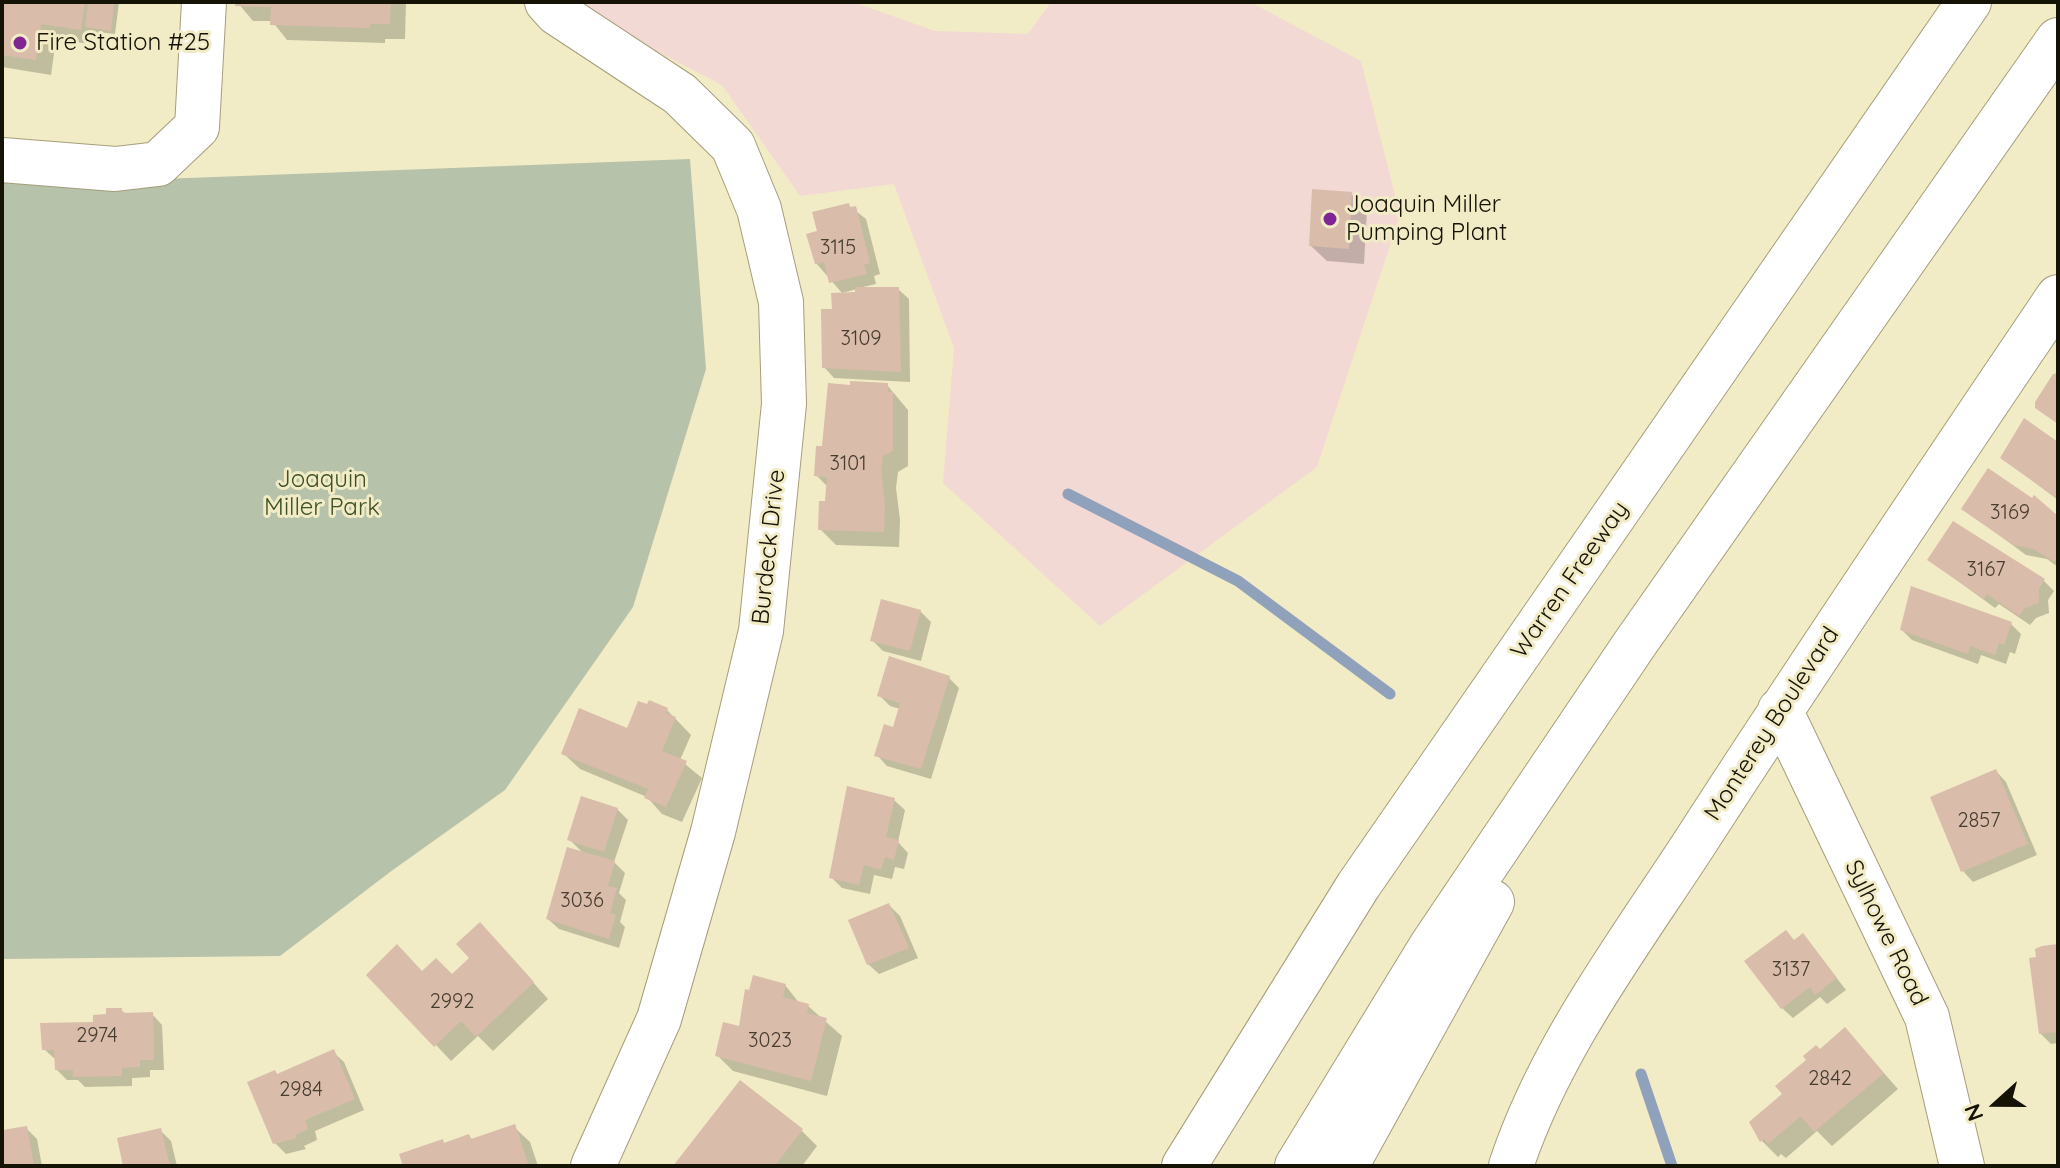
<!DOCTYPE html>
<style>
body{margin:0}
#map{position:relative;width:2060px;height:1168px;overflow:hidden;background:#f1ebc6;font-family:Quicksand,sans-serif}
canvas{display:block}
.frame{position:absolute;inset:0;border:4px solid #151206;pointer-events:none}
.north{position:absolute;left:1956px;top:1064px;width:80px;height:80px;-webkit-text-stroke:6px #f1ebc6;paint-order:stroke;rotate:249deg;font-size:22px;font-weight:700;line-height:32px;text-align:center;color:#151206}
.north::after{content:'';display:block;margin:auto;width:28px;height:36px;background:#151206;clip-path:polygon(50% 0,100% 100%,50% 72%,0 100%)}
</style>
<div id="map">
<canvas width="2060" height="1168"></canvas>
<div class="frame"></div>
<div class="north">N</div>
</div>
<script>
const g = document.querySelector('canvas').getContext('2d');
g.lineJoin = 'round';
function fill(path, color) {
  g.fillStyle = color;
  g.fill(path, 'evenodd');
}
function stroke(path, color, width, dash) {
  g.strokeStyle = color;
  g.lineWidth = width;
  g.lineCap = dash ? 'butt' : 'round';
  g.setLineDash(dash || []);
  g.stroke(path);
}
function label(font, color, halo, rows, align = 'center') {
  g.font = font + ' Quicksand,sans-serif';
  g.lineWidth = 6;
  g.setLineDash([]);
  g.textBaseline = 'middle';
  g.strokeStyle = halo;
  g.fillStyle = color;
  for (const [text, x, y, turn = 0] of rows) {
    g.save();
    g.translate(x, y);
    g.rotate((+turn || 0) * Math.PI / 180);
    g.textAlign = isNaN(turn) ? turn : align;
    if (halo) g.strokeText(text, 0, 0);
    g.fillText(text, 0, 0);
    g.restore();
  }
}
fill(new Path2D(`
 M575,2h278l82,29 93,3 23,-32h199l111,59 39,154 -83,252 -217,159 -157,-143 11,-135 -60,-164 -94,12 -78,-111 -139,-72z`), '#f3d9d3');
fill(new Path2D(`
 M690,159l16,210 -73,238 -128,183 -115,82 -110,84 -278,3v-789l160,9z`), '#b6c2aa');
fill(new Path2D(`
 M2,2h117l-4,32 -17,-2 -2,13 -40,-6 -5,36 -49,-8z
 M237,2h169l-1,37h-20v4l-98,-3 -15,-19h-19z
 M1351,194l16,15 -3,55 -37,-3 -16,-15z
 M848,205l18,14 14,55 -6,2 2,8 -13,3 35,2 11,10 1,83 -76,-4 -10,-11 33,-78 -15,4 -26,-30 3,-31z
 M887,385l21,25v56l-10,6 -2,16 4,32 -1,27 -63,-2 -16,-16 8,-42 -12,-12 8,-27z
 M2058,444v56l-56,-42z
 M1964,509l94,8v50l-11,-8 -21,-4z
 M1929,560l115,21 10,10 -6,9 1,13 -13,5 -6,7 -31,-21 -4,4z
 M920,611l11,11 -10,39 -38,-10 -11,-11z
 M2011,624l10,10 -6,20 -5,-2 -4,12 -25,-9 -3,9 -66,-24 -10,-10z
 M949,678l10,10 -28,91 -44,-13 -10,-11 17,-26 6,-20 -10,-3 -11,-11z
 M648,707l19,3 24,25 -11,25 22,18 -20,44 -20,-8 -15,-17 -67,-28 -16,-15 65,-24z
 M1996,771l10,11 31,73 -64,27 -10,-11 -31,-73z
 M894,800l11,10 -7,32 10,11 -4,16 -9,-2 -3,12 -18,-4 -4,19 -28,-6 -11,-11z
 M617,809l11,11 -14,42 11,11 -6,20 7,7 -6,22 5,5 -6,21 -60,-19 -11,-10 36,-65 -15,-15z
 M889,905l11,11 18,42 -39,16 -11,-10z
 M1803,935l43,55 -19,14 -7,-7 -27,21 -11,-10 13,-67z
 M495,940l53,59 -55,52 -15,-15 -27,25 -15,-16 -13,-72 29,4z
 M2058,947v96l-7,1 -10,-10z
 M785,985l15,19 8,2 34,30 -15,60 -94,-25 -16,-16z
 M121,1010l6,5 25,-1 10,11 2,45h-14v7l-18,1v8l-47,1 -7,-7h-11l-10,-10 -1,-10 -12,-11z
 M1845,1029l53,60 -66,57 -15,-15 -31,27 -5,-4 -3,3 -16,-16 -10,-18 33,-29 24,-34z
 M333,1052l11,10 20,48 -49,21 2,9 -13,6 2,3 -20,5 -11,-11z
 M514,1127l16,15 8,24h-132l63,-30 5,5z
 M27,1129l10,10 5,27h-40v-34z
 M160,1130l11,11 6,25h-52z
 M802,1131l15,15 -15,20h-126z`), '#0003');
stroke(new Path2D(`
 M1068,494l170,87 152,113
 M1641,1074l31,92`), '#90a2bb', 11);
fill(new Path2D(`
 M2,2h83l-4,28 -40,-6 -5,36 -34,-5z
 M88,2h26l-3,29 -26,-4z
 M235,2h156l-1,22h-20v4l-100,-3 1,-18 -36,-1z
 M1312,189l40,3 -3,57 -40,-3z
 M849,203l1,4 6,-1 14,57 -6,2 3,9 -38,9 -5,-21 -9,2 -9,-30 11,-3 -5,-19z
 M855,287h44l2,85 -79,-4 -1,-59h11l-1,-16 24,-1z
 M2058,373v51l-23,-16v-6l18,-28z
 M850,381l38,2v9h5v59l-10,5 -2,15 4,32 -1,29 -66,-2 1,-29h6l2,-24 -13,-1 2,-30h6l6,-63 22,2z
 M2024,418l34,24v57l-58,-41z
 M1988,468l44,30 2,-3 24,21v43l-4,3 -20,-13 -21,-4 -52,-36z
 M1953,521l92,58 -6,10v14l-14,5 -6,8 -32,-22 -3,5 -57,-39z
 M1911,586l101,36 -8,23 -5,-2 -4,12 -25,-9 -2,8 -68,-24z
 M881,599l40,11 -11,41 -40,-10z
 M889,656l61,20 -29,93 -47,-13 10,-32 9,3 7,-24 -23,-7z
 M649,700l19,8 -2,5 10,4 -14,34 25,10 -21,46 -22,-9 4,-9 -87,-35 18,-46 48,20 11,-27 9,3z
 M1996,769l32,75 -67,28 -31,-75z
 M847,786l48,12 -9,39 13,3 -5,20 -9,-3 -4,13 -17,-5 -5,20 -30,-7z
 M581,796l37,12 -14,44 -37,-12z
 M567,847l48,14 -7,25 9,2 -7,25 6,2 -7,24 -63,-20z
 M889,903l20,45 -42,17 -19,-45z
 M480,922l54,60 -58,55 -15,-16 -27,26 -68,-72 31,-31 25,27 14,-13 16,16 17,-16 -13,-14z
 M1786,930l8,10 9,-7 34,45 -22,17 -5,-8 -29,22 -37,-48z
 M2058,944v88l-19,2 -10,-76 7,-1 -1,-8 7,-3z
 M753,975l33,9 -3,13 26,7 -2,9 20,5 -16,63 -96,-25 8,-34 16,4 6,-37 4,1z
 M106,1008h16v5l31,-1 1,48h-14v7l-18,1v8l-49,1v-7h-18l-1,-20h-12l-2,-27 53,-1v-7l13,-1z
 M1845,1027l39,46 -70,59 -13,-16 -33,28 -4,-5 -4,3 -11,-20 33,-28 -7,-8 31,-26 -3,-4 13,-11 4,4z
 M334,1049l21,50 -50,21 3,9 -13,6 2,3 -24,6 -26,-62 28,-12 2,4z
 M740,1080l63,49 -28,37h-102z
 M515,1124l13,39 -10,3h-115l-4,-12 44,-15 1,4 25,-9 2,5z
 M27,1126l7,40h-32v-36z
 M161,1128l9,38h-47l-6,-28z`), '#d9bcaa');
const minor = new Path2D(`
 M547,2l10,11 123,81 53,52 26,63 22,93 3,102 -23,227 -48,201 -54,187 -66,147
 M2,160l113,9 43,-5 39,-37 7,-125
 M1780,710l147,307 35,149
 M1511,1166c39,-118 118,-222 185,-325 118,-183 240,-363 362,-544`);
const highway = new Path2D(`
 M1184,1166l174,-280 611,-884
 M1297,1166l135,-221 202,-300 424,-605
 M1346,1166l146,-264`);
stroke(minor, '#a49e7b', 46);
stroke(highway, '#a49e7b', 46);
stroke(minor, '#fff', 44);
stroke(highway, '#fff', 44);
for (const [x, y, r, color] of [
 [20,43,8,"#7f2694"],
 [1330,219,8,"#7f2694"]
]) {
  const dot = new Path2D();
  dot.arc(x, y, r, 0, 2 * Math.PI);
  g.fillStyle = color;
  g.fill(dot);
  stroke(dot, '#f1ebc6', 3);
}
label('20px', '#463c2f', null, [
 ["3115",838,248],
 ["3109",861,339],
 ["3101",848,464],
 ["3169",2010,513],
 ["3167",1986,570],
 ["2857",1979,821],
 ["3036",582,901],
 ["3137",1791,970],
 ["2992",452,1002],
 ["2974",97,1036],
 ["3023",770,1041],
 ["2842",1830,1079],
 ["2984",301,1090]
]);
label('24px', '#151206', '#f1ebc6', [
 ["Fire Station #25",36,43],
 ["Joaquin Miller",1346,205],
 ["Pumping Plant",1346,233]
], 'left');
label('24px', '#3e5226', '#f1ebc6', [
 ["Joaquin",322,480],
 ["Miller Park",322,508]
]);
label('24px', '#151206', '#f1ebc6', [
 ["Burdeck Drive",769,547,-84],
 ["Warren Freeway",1570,580,-55],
 ["Monterey Boulevard",1772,724,-57],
 ["Sylhowe Road",1886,933,64]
]);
</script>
